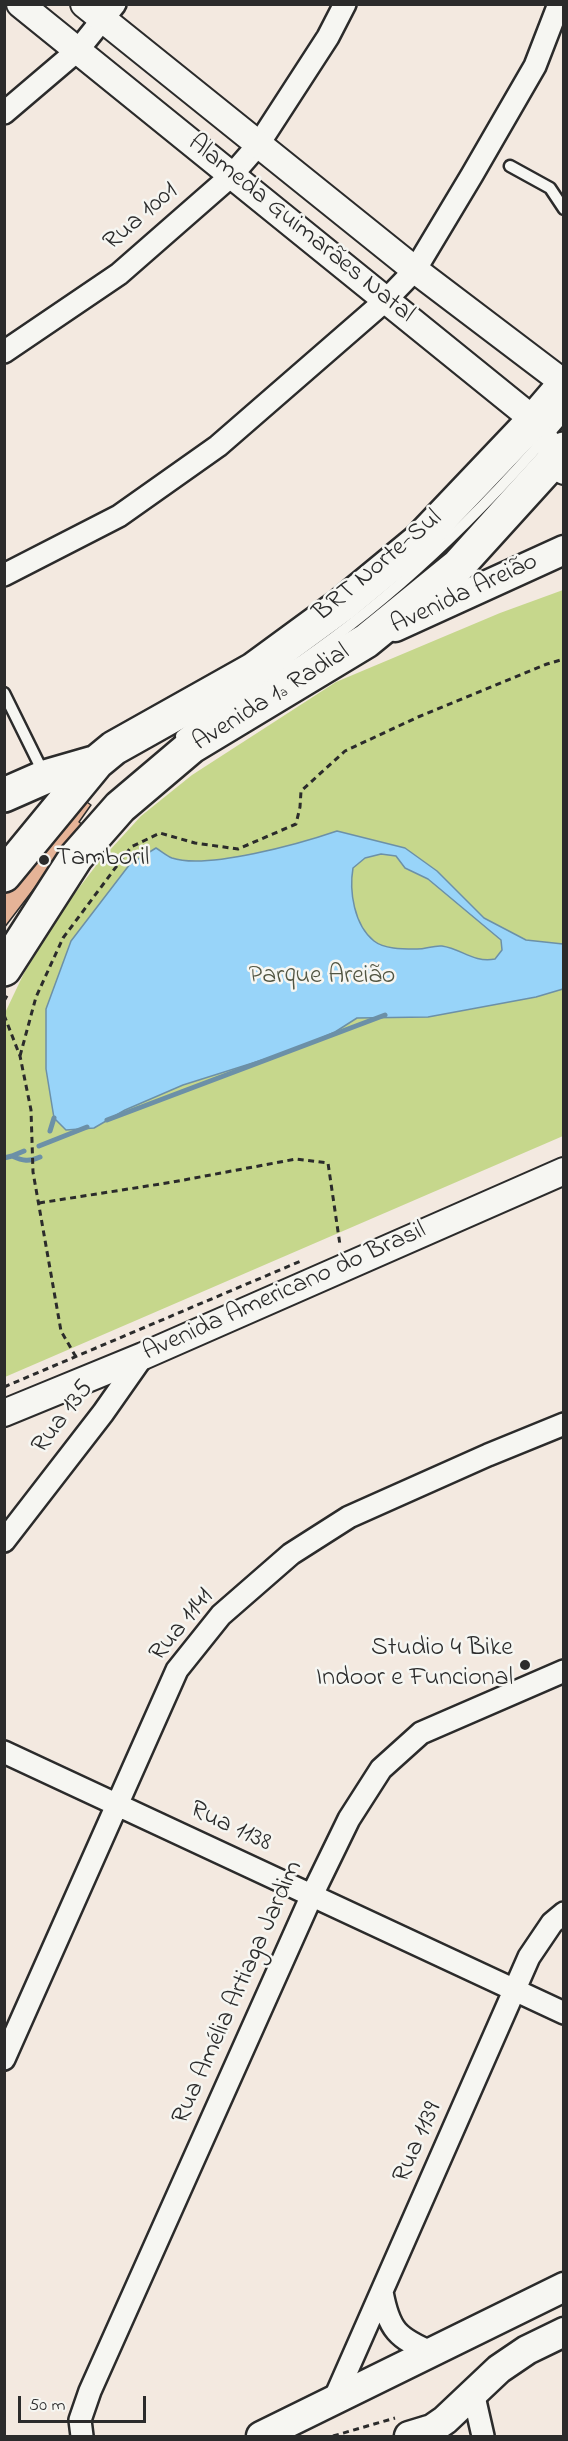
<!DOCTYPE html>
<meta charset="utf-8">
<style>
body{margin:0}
#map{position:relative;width:568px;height:2441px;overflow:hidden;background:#f3e9e0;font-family:"Indie Flower",sans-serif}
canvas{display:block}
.frame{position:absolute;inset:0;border:6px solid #2b2b2b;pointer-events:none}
.scale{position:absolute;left:18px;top:2396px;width:128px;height:27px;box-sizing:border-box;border:3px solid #2b2b2b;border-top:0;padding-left:8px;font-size:18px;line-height:21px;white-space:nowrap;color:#2b2b2b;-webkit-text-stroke:4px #f6f6f2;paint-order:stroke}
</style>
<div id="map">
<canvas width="568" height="2441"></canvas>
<div class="frame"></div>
<div class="scale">50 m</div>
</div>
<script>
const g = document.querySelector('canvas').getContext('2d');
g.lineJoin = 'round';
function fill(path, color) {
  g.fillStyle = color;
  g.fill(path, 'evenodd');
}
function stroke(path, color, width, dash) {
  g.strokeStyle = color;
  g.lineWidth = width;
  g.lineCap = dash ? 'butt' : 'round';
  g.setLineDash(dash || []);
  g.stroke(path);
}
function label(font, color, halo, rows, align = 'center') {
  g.font = font + ' "Indie Flower",sans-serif';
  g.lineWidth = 5;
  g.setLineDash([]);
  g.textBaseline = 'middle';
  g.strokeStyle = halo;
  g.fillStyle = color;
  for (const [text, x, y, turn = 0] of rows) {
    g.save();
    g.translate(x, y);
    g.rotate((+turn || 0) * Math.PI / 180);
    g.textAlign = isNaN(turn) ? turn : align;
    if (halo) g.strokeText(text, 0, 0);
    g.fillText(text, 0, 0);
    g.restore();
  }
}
fill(new Path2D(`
 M563,590v546l-558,241 -1,-362 20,-42 38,-63 36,-47 43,-47 51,-41 144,-93 164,-69z`), '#c6d78c');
const water = new Path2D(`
 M337,831l68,17 32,23 47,47 42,22 37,4v45l-27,8 -108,20 -71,1 -22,14 -41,18 -111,35 -58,25 -31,18 -28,2 -12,-12 -8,-49v-60l25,-68 59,-77 26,-16c5,3 11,8 16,10 35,12 130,-15 165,-27zM381,854l15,2 9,12 23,11 73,61 1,10 -7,9c-22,4 -33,-10 -53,-13 -9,-1 -18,4 -27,3 -13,0 -31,0 -41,-8 -20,-16 -25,-50 -21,-73l12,-10z`);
fill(water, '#98d4f9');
stroke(water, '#6c90a7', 1.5);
stroke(new Path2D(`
 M107,1120l278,-105
 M50,1131l4,-13
 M39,1146l48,-19
 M12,1156l12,-5
 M4,1158l8,-2c11,5 17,6 28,1`), '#6c90a7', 5);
const building = new Path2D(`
 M84,800l7,5 -12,17 4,3 -79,103v-33l64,-83z`);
fill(building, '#e5b397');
stroke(building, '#2b2b2b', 1.5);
const service = new Path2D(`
 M510,166l40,22 14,21
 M4,693l40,81
 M181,736c37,-30 80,-49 120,-75 99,-68 185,-153 263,-245`);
const minor = new Path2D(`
 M4,113l74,-63 37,-46
 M4,352l115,-78 112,-98 27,-31 70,-108 17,-33
 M4,575l115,-59 99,-70 168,-146 29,-30 57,-95 63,-109 24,-62
 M4,1541l99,-128 40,-57
 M4,1752l560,261
 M4,2059l173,-389 44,-55 70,-61 58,-37 139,-62 76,-31
 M382,2292c7,38 15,46 51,61
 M473,2392l10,44
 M333,2402l196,-445 23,-34 12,-10
 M82,2436l-2,-16 10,-29 222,-496 37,-76 32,-50 40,-36 143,-62`);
const tertiary = new Path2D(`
 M20,4l514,416 30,51
 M84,4l331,266 149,113
 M4,1413l139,-57 421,-185`);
const secondary = new Path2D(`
 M395,627l169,-77
 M261,2436l303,-149
 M409,2436l23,-7 13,-9 54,-51 28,-19 37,-18`);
const primary = new Path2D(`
 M4,795l41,-18 52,-15
 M4,875l93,-113 17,-14 139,-78 90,-66 75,-62 116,-122 30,-35
 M4,969l72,-112 44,-50 72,-61 174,-105 92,-75 106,-117`);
stroke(service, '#2b2b2b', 15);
stroke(minor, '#2b2b2b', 26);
stroke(tertiary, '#2b2b2b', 30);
stroke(secondary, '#2b2b2b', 33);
stroke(primary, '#2b2b2b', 38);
stroke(new Path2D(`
 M4,1001l4,-7
 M4,1015l16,41 11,54 2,62 28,159 15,26
 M20,1056l16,-59 27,-59 68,-91 29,-14 35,10 43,6 58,-25 4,-17 1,-16 44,-40 73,-34 129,-53 17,-5
 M39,1203l134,-21 123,-23 32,4 12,82
 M4,1387l297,-126
 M333,2436l62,-18`), '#2b2b2b', 3, [6, 4.5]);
stroke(service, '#f6f6f2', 10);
stroke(minor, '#f6f6f2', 21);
stroke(tertiary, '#f6f6f2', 26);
stroke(secondary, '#f6f6f2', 28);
stroke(primary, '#f6f6f2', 33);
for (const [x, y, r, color] of [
 [44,860,6,"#2b2b2b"],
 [525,1665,6,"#2b2b2b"]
]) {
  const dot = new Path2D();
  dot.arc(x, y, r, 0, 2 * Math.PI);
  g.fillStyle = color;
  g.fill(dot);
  stroke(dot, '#f6f6f2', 2);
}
label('26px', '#2b2b2b', '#f6f6f2', [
 ["Rua 1001",142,218,-41],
 ["Alameda Guimarães Natal",300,230,39],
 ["BRT Norte-Sul",379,567,-40],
 ["Avenida Areião",465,595,-25],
 ["Avenida 1ª Radial",272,699,-32],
 ["Avenida Americano do Brasil",285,1293,-24],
 ["Rua 135",64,1418,-53],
 ["Rua 1141",183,1626,-51],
 ["Rua 1138",230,1828,25],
 ["Rua Amélia Artiaga Jardim",239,1993,-66],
 ["Rua 1139",419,2143,-66]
]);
label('26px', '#2b2b2b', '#f6f6f2', [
 ["Tamboril",56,860],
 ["Studio 4 Bike",513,1650,"right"],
 ["Indoor e Funcional",513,1680,"right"]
], 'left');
label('26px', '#525643', '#f6f6f2', [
 ["Parque Areião",322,978]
]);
</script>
